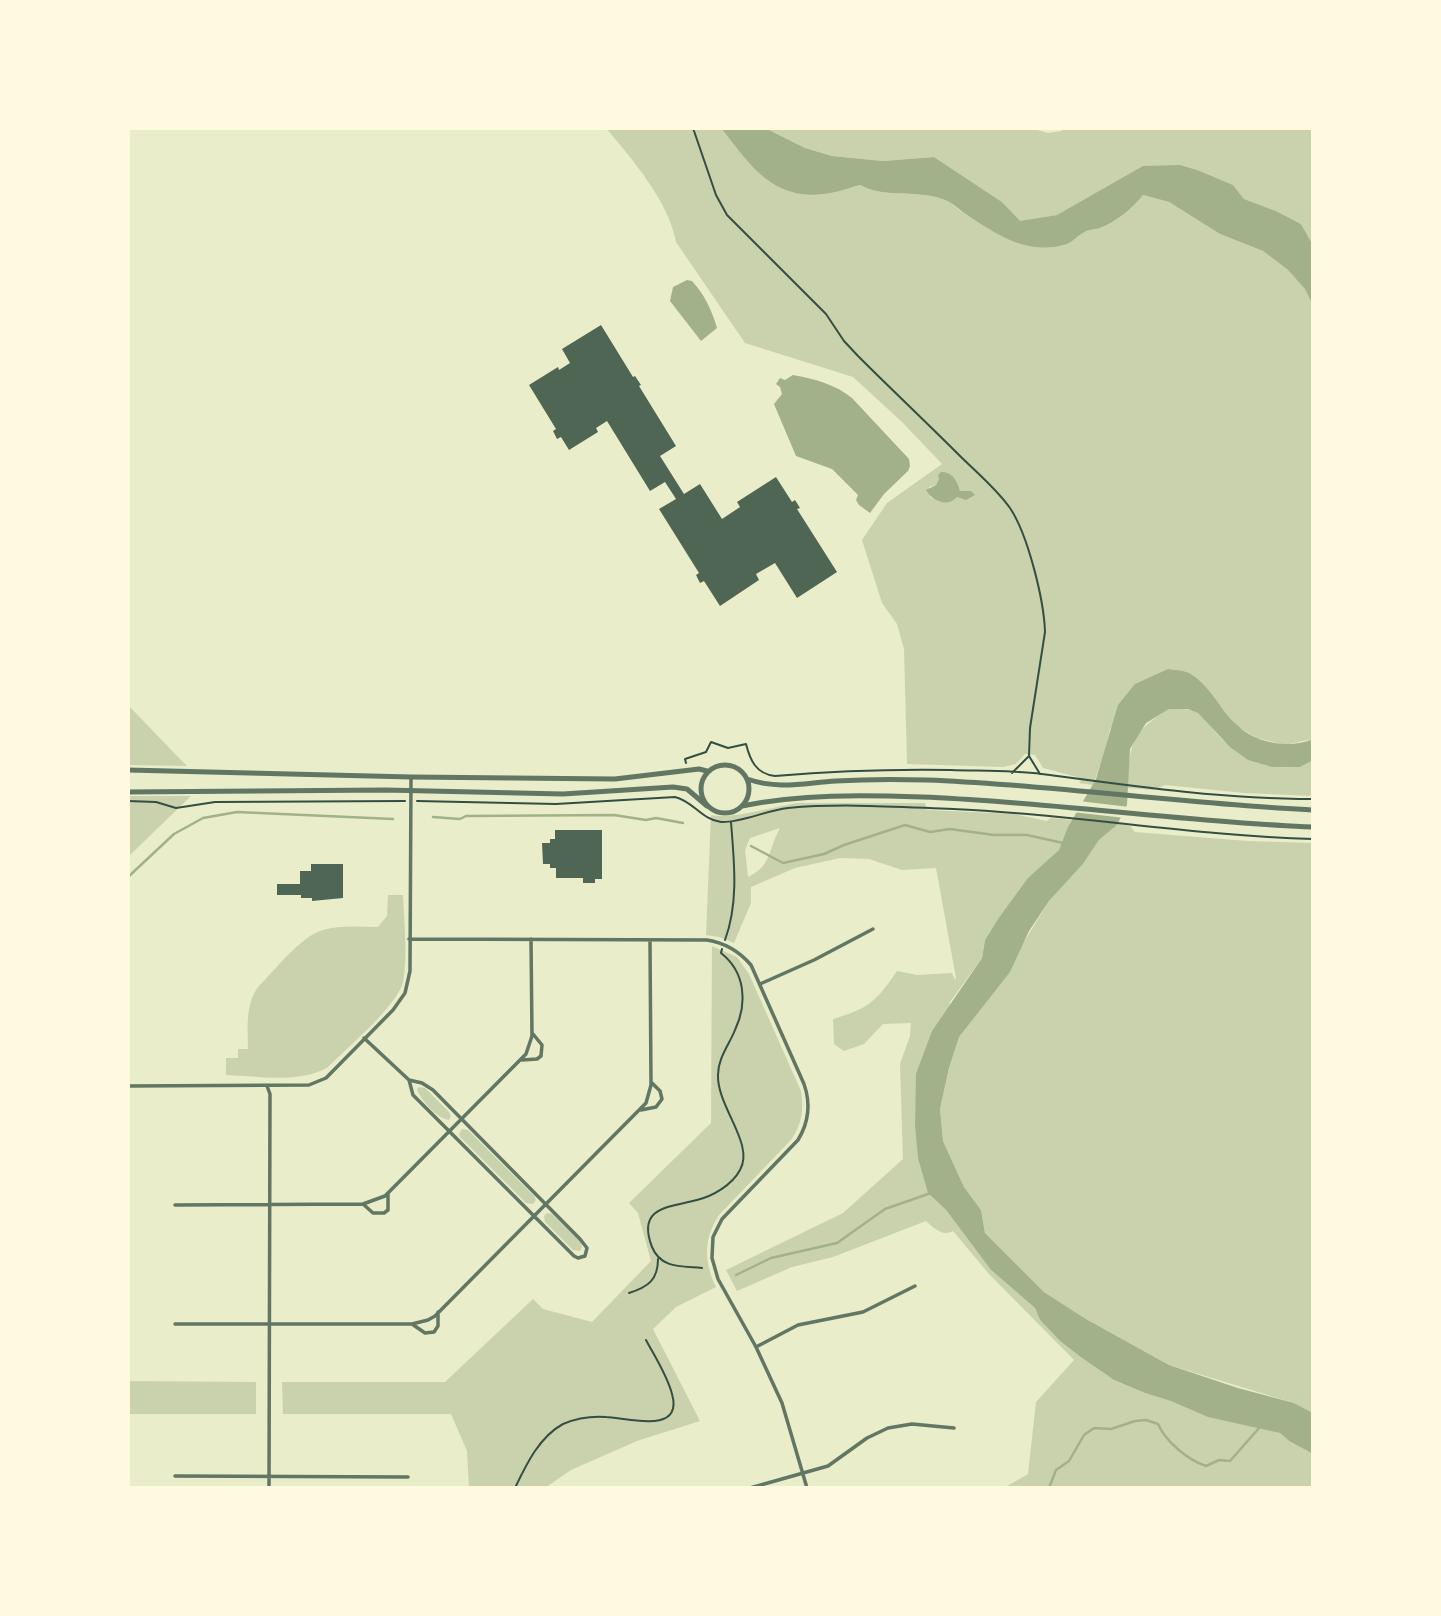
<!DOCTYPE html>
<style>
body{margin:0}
#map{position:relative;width:1441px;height:1616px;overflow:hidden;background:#e9edc9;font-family:Arial,sans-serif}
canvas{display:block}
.frame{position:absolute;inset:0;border:130px solid #fefae0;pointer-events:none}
</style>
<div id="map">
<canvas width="1441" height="1616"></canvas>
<div class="frame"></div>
</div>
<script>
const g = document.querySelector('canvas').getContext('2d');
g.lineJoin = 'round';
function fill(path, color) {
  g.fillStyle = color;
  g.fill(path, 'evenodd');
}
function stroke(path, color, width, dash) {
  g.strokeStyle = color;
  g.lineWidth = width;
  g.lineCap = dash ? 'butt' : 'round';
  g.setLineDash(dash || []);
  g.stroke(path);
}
fill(new Path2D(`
 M606,128h115c50,59 57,79 139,57 25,14 59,4 85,15 6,2 11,8 17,12 30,20 69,44 105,31 7,-2 11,-8 18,-11 4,-3 10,-2 15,-4 16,-6 32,-19 43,-33l26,7 51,32 43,17 25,19 18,19 7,16v434l-29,6 -27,-7 -19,-11 -41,-47 -10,-8 -19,-3 -58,60 -5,22 -12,34 -14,-2 3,-4 -5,-2 -34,-9 -8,-13 -10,-1 -9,10 -13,3 -96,-3 -3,-115 -7,-25 -15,-21 -20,-63 25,-37 55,-39 -40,-42 -49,-45 -108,-34 -69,-101c-7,-40 -44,-83 -70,-114zM939,479l19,6 2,6h11l-32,11 -9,-5 -1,-10 7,-2z
 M765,128h266l17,5 13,-2 3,-3h249v117l-12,-21 -25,-13 -32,-12 -11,-14 -33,-14 -122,33 -21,11 -37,7 -18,-20 -68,-45 -51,4 -51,-5 -27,-8z
 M128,705l51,53 8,8 -59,-1z
 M1169,709c9,0 20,-1 28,3 8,5 15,17 22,24 26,26 60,41 94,24v36l-69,-3 -79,-8 -12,5 -26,-2c3,-43 3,-56 42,-79z
 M128,796h63l-63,61z
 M798,803h127l2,7 87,4 33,7 3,-3 22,2 -13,30 -61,69 -13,21 -3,18 -32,44 -22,191 18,17 45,60 44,38 5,12 20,21 22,17 32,22 31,13 135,40 9,8 24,13v34h-309l24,-14 8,-72 38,-42 -85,-86 -36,-43c-11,6 -19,-3 -27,-10l-93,36 -41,10 -55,24 -11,-21 117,-57 60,-54 -3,-95 10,-28 1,-13 -28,1 -19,20 -20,7 -10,-7 -1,-25c36,-11 43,-17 64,-48l20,4 35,-2 3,7 1,-2 -20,-110 -34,2 -33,-11 -29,-1 -45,10 -44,19v16l-17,40 -15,-6 -13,-2 5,-120c21,5 64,-9 87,-12zM780,828c-12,21 -8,38 -32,49l-3,-27 5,-12z
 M1118,824l12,2 5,6 113,9 65,2v570l-19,-10 -125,-38 -83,-46 -42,-27 -59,-59 -4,-23 -17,-23 -21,-46 -3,-32 9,-41 10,-31 33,-43 57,-93 34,-37 16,-24z
 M388,895h15c1,26 5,61 0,87 -6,24 -56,66 -75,85 -28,17 -70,9 -102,8v-17h12v-9h10c0,-22 -3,-43 10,-62 16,-16 43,-51 65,-57 17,-5 37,-3 55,-3l9,-11z
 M712,946l25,11 12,17 52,117c3,19 1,33 -10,49l-72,75c-16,25 -15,46 -3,72l-40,20 -23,22 47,92 -63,20 -66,29 -26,18h-76l-2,-37 -16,-37h-168l-1,-32h163l88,-83 10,10 49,13 59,-61 -13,-48 -9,-10 82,-80z
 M420,1087l5,1 24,24 2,4 -2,4c-11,-1 -29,-20 -32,-31z
 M462,1129l6,1 66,66 2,4 -3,4 -7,-1 -66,-66 -1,-3z
 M547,1213l5,1 29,28 1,5 -2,4 -7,-1 -28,-28 -1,-6z
 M128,1381l128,1v32h-128z`), '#cad2ad');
fill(new Path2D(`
 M721,128h44l40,20 27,8 51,5 51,-4 68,45 18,19 37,-6 86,-49 37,-1 20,6 33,14 11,14 32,12 25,13 12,21v60l-8,-16 -17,-19 -25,-19 -43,-17 -51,-32 -26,-7c-11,14 -27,27 -43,33 -5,2 -11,1 -15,4 -7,3 -11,9 -18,12 -38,12 -70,-9 -100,-29 -8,-5 -14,-12 -22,-15 -26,-11 -60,-1 -85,-15 -12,3 -24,8 -37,9 -52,6 -73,-30 -102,-66z
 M687,280l5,1c12,13 20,29 25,47l-16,13 -31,-40 3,-14z
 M793,375c21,4 42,9 59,23l57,61 1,7 -2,5 -24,23 -14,19 -11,-8 -3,-5 2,-5 -26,-26 -36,-13 -22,-52 8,-10 -2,-7 -4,-3 4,-6 5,2z
 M941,472c11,-1 17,10 19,19h11l4,4 -9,5 -9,-3c-10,11 -25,4 -31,-7l10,-5 3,-6 -1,-4z
 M1168,669c6,1 15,1 21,4 22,13 31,37 48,52 19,19 53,24 76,14v21l-13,7h-28l-24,-7 -18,-13 -32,-34 -10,-4h-19l-23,14 -16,26 -3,56 -10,20 -18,15 -16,24 -34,37 -20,30 -19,41 -51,65 -10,31 -9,41 3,32 21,46 17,23 4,23 59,59 42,27 83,46 69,23 56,15 19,10v41l-24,-13 -9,-8 -72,-16 -37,-16 -26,-8 -31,-13 -32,-22 -22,-17 -20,-21 -5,-12 -44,-38 -45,-60 -18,-17 -10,-35 -3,-33 1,-51 16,-43 50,-73 3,-18 13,-21 30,-41 31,-28 9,-23 28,-48 22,-74 17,-21z`), '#a3b18a');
fill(new Path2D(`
 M1079,801l50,6 -4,11 -53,-6z`), '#e9edc9');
stroke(new Path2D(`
 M433,817l27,2 6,-3 148,-1 32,5 10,-2 27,5
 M751,846l32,17 41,-9 20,-9 61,-20 25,7 20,-3 44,6h33l36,8
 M128,877l46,-43 29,-16 34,-6 156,7
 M736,1275l35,-17 66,-15 48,-34 46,-16
 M1049,1488l7,-18 13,-9 15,-26 10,-7 17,1 24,-8 11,-1 12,4c8,18 30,36 48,42l13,-6 11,1 30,-34`), '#a3b18a', 2.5);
fill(new Path2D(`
 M601,325l32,52 2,-1 6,9 -2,1 37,60 -16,10 24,38 16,-10 22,35 18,-12 -3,-5 39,-25 16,25 3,-2 5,8 -3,1 40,63 -40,26 -22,-35 -19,11 3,6 -39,26 -16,-25 -4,2 -4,-8 3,-2 -40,-64 17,-10 -11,-17 -15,9 -43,-70 -11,7 2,4 -29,18 -8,-13 -4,2 -4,-8 3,-2 -27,-44 29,-18 1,3 11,-7 -8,-14z
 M555,830h47v49h-7v4h-12v-5h-27v-10h-6v-4h-7l-1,-21h8v-4h5z
 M311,864h32v34l-31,3v-3h-11v-3h-24v-11h23v-13h11z`), '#4f6655');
stroke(new Path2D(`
 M693,128l23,67 11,20 99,99 18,27 14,15c33,33 67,65 100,98 17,17 38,34 52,54 18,27 34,92 35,124l-15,96 -1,28 11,18
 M686,763l-1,-4 21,-7 5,-10 17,6 18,-4c4,16 10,30 29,32 59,-5 117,-7 176,-6 30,1 61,0 91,4 90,12 180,25 271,25
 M1012,773l16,-16
 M128,801l28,1 20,6 39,-6 190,-1
 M417,801l139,3 119,-7c18,4 27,23 46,25 20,1 46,-12 67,-14 54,-5 111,-1 165,1 121,5 240,27 360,30
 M725,940c14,-38 9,-79 6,-118
 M702,1268c-20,-2 -41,1 -50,-21 -16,-41 19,-40 45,-47 16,-4 35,-15 43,-30 15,-26 -23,-63 -22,-95 0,-17 11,-30 17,-45 13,-28 10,-58 -14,-77l1,-4
 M629,1293c19,-6 29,-13 29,-34
 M515,1488c11,-23 24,-51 48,-64 14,-6 28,-8 43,-7 18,0 78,19 66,-23 -5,-19 -17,-37 -26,-54`), '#344e41', 2);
stroke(new Path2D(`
 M409,939l298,1c19,3 32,11 44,25l53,119c7,20 5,38 -6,56l-76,79 -9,18 -1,21 6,21 38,68 26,56 25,85
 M760,984l54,-24 59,-31
 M364,1038l45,42 13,3 11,7 147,149 7,9 -2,8 -7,2 -4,-2 -161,-161 -4,-15
 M522,1060l15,-1 4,-3 1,-11 -9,-11
 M128,1086l181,-1 17,-7 67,-68 12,-17 5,-22 1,-194
 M267,1086l3,8 -1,394
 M641,1110l15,-3 6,-8 -2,-8 -8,-8
 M363,1204l10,9h11l4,-3v-17
 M175,1205l188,-1 22,-8 141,-142 6,-18 -1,-97
 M175,1324h237l16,-4 7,-4 211,-213 5,-18 -1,-145
 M412,1324l13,9 9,-1 4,-6v-14
 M756,1347l42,-22 65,-13 52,-26
 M175,1476l233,1
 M750,1488l78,-22 39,-28 21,-10 24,-4 42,4`), '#617663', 3.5);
stroke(new Path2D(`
 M701 789a24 24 0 1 1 48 0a24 24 0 1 1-48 0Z
 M128,770l283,7 204,2 84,-10 8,2
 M747,779c33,11 56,4 89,2 31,-2 60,-2 91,-1 129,5 257,24 386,30
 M128,792l257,-2 178,4 110,-7 14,2 20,17
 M742,806c59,-12 119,-11 180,-9 131,5 260,25 391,30`), '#617663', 5);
</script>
